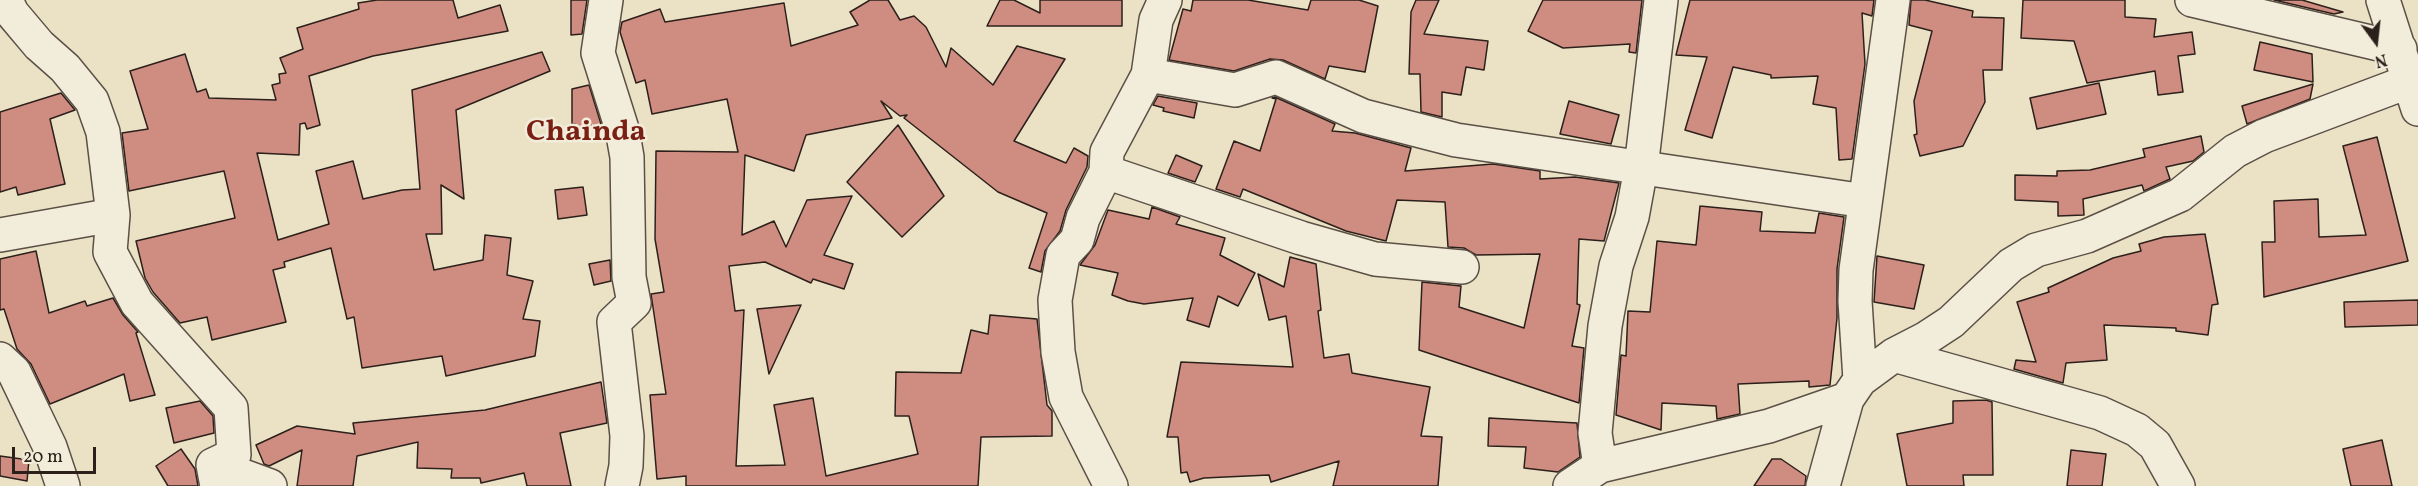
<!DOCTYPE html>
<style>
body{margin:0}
#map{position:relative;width:2418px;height:486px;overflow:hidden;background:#ebe2c6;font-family:Vollkorn,serif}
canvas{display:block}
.north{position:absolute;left:2346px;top:12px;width:60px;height:60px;-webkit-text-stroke:4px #f2ecda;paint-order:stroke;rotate:165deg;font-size:16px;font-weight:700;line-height:24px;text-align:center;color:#2c201b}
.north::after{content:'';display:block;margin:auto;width:21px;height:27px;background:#2c201b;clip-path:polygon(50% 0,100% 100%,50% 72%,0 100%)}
.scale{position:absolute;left:12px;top:447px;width:84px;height:27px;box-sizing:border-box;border:3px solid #2c201b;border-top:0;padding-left:8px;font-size:18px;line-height:21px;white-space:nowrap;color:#2c201b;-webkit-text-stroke:4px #f2ecda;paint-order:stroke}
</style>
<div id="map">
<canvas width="2418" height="486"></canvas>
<div class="north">N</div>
<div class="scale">20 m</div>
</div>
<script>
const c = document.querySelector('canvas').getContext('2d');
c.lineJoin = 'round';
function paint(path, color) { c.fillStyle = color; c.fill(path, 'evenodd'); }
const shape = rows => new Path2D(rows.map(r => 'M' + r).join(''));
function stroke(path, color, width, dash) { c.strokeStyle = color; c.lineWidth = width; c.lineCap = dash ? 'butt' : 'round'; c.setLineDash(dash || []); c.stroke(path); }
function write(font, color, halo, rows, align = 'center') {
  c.font = font + ' Vollkorn,serif'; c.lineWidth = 5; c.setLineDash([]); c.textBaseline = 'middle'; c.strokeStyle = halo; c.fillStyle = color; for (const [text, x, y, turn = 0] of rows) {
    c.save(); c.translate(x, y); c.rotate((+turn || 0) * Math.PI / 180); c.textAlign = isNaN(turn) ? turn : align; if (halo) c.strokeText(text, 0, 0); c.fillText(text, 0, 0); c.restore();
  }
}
const building = shape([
 [377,0,453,0,458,18,500,5,508,31,373,56,309,76,320,125,307,129,305,123,300,124,299,155,257,153,278,240,329,224,316,171,353,161,363,199,402,190,420,189,412,90,542,52,550,71,456,110,464,199,441,185,442,234,426,234,434,270,483,260,485,235,511,238,507,275,533,281,523,319,540,321,535,356,446,376,442,356,362,368,354,317,347,319,331,248,284,262,285,267,273,270,286,322,212,340,207,317,180,323,153,292,145,278,136,241,235,218,224,171,129,191,122,133,148,129,130,71,185,54,197,92,206,89,209,98,276,100,272,85,280,83,279,74,286,73,280,58,303,49,297,28,359,9,358,3,377,0],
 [571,0,587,0,582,34,571,35,571,0],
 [870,0,888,0,900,20,914,16,926,27,946,67,951,48,993,85,1017,46,1065,59,1014,141,1066,163,1074,148,1088,156,1087,167,1066,210,1060,231,1045,251,1041,272,1029,268,1047,213,998,192,904,118,907,115,900,116,881,101,892,118,806,135,794,171,745,155,742,235,774,221,786,247,807,200,852,196,824,255,853,264,844,289,813,279,811,283,765,262,729,266,735,311,744,310,736,466,785,465,774,405,813,398,826,476,918,454,909,416,895,416,896,372,961,373,971,330,988,334,990,315,1037,319,1047,405,1052,411,1052,436,981,437,978,486,686,486,686,476,657,479,650,395,666,394,651,294,664,292,655,239,656,151,738,152,727,99,652,114,645,80,636,83,620,32,622,22,660,9,665,22,784,3,791,46,858,25,850,12,870,0],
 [1000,0,1014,0,1040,13,1040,0,1122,0,1122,26,987,26,1000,0],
 [1193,0,1248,0,1308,10,1311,0,1359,0,1378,6,1365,72,1329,66,1325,79,1283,60,1270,59,1234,71,1169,60,1183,9,1191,11,1193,0],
 [1416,0,1439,0,1424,34,1488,41,1484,70,1466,67,1461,95,1442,92,1442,117,1421,112,1420,74,1409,74,1411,12,1416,0],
 [1543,0,1642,0,1636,53,1629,52,1630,44,1563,48,1528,31,1543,0],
 [1690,0,1874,0,1872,16,1862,13,1865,64,1852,159,1839,160,1836,108,1813,104,1818,76,1771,78,1771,75,1733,67,1712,138,1685,130,1707,57,1676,55,1690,0],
 [1911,0,1925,0,1973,11,1972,17,2004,18,2002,70,1983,70,1985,102,1963,146,1920,156,1914,135,1917,134,1914,101,1932,31,1909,25,1911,0],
 [2023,0,2125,0,2125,17,2156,19,2154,37,2192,32,2195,54,2178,56,2183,92,2158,95,2155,71,2087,83,2074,41,2021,38,2023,0],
 [2274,0,2302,0,2343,12,2334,14,2274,0],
 [2260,42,2312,54,2313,82,2254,70,2260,42],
 [2099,83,2106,114,2037,129,2030,98,2099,83],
 [2313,84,2310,99,2247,124,2242,106,2313,84],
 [589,85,601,124,576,129,575,124,572,124,572,89,589,85],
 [61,93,75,110,50,119,65,184,18,195,16,187,0,192,0,112,61,93],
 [1158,96,1197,103,1194,118,1163,111,1164,108,1153,105,1158,96],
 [1275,97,1335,124,1332,131,1355,133,1411,148,1405,171,1493,164,1540,171,1540,179,1575,177,1619,183,1604,241,1579,239,1577,304,1580,305,1572,346,1584,348,1579,403,1419,350,1422,282,1461,286,1459,307,1524,328,1540,254,1476,255,1464,248,1448,247,1445,202,1397,200,1386,241,1346,231,1243,189,1240,197,1216,189,1234,141,1260,151,1276,99,1272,98,1275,97],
 [1569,101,1619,115,1611,144,1560,134,1569,101],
 [898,125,944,196,902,237,847,182,898,125],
 [2201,136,2204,152,2193,161,2166,167,2170,179,2144,191,2142,185,2083,199,2084,215,2058,216,2058,202,2015,200,2015,175,2057,176,2057,171,2090,170,2145,157,2143,149,2201,136],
 [2377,137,2408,261,2264,297,2262,242,2275,242,2274,201,2318,199,2319,237,2366,235,2343,146,2377,137],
 [1176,155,1202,166,1195,182,1168,173,1176,155],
 [583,187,587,215,558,219,555,190,583,187],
 [1700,206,1762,212,1760,231,1815,233,1819,213,1844,217,1837,269,1837,318,1830,385,1809,387,1809,381,1738,384,1740,414,1717,419,1716,406,1662,403,1661,430,1616,415,1621,355,1626,356,1628,311,1650,312,1657,241,1696,245,1700,206],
 [1152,207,1180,217,1176,224,1225,238,1220,255,1255,273,1238,306,1218,296,1209,327,1187,320,1193,298,1144,304,1128,301,1112,295,1118,273,1080,265,1095,245,1108,210,1149,219,1152,207],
 [2205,234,2218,304,2212,305,2208,335,2176,331,2176,328,2104,325,2107,360,2066,363,2063,383,2014,369,2016,360,2036,362,2017,302,2049,292,2048,288,2113,258,2141,251,2139,244,2164,237,2205,234],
 [36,251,49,313,85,301,87,306,113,298,123,315,138,332,136,333,155,395,130,401,124,374,50,404,31,364,17,349,4,309,0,310,0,259,36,251],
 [1877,256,1924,265,1914,309,1874,302,1877,256],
 [1290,257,1316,264,1321,310,1318,311,1324,358,1349,354,1352,373,1430,387,1421,436,1442,437,1438,486,1333,486,1339,461,1271,482,1269,475,1204,478,1190,482,1187,472,1181,473,1178,437,1167,437,1181,362,1293,367,1286,316,1269,320,1258,274,1284,287,1290,257],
 [610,260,611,281,594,285,589,264,610,260],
 [2418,300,2418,325,2345,327,2344,302,2418,300],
 [801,305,769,374,757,309,801,305],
 [601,382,607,423,560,433,571,486,527,486,524,473,481,483,480,478,451,478,452,469,417,468,418,442,357,456,353,486,297,486,302,450,269,466,264,464,256,445,297,426,355,434,353,423,485,410,601,382],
 [1986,400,1992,402,1993,475,1963,475,1964,486,1907,486,1897,434,1953,423,1953,401,1986,400],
 [200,401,213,416,214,433,174,443,166,408,200,401],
 [1489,418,1577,423,1580,457,1558,472,1524,468,1526,447,1488,446,1489,418],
 [2382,440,2392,486,2351,486,2343,449,2382,440],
 [181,449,195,469,198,486,168,486,156,466,181,449],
 [2071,450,2106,454,2102,486,2067,486,2071,450],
 [0,456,29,460,27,481,0,476,0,456],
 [1772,459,1781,459,1806,476,1805,486,1754,486,1772,459]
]);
paint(building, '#cf8c80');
stroke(building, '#2c201b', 1.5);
const minor = shape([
 [6,0,12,13,39,45,65,68,92,101,103,132,113,215,110,252,137,303,231,408,234,455,213,465,217,486],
 [606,0,598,53,622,129,627,157,629,277,634,303,614,322,627,436,626,466,622,486],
 [2192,0,2400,49],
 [2383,0,2418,109],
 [1148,75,1235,90,1276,77,1363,116,1456,140,1865,201],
 [1106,172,1301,238,1375,259,1462,267],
 [0,235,113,215],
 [1894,355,2100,413,2137,430,2155,445,2178,486],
 [0,359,14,372,50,447,63,486],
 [1860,380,1855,301,1856,270,1893,0],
 [213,465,270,486],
 [1600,466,1595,433,1605,326,1616,266,1632,217,1641,168,1661,0],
 [1111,486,1066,397,1058,352,1055,300,1063,255,1077,240,1083,218,1106,172,1107,152,1148,75,1156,20,1165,0],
 [1570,486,1600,466,1769,426,1847,399],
 [1823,486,1847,399,1860,380,1894,355,1925,339,1951,322,2011,265,2036,250,2087,236,2180,195,2235,151,2264,136,2410,81]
]);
stroke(minor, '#5c5046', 36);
stroke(minor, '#f2ecda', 33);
write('bold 30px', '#7a1f14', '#f2ecda', [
 ["Chainda",586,134]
]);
</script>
